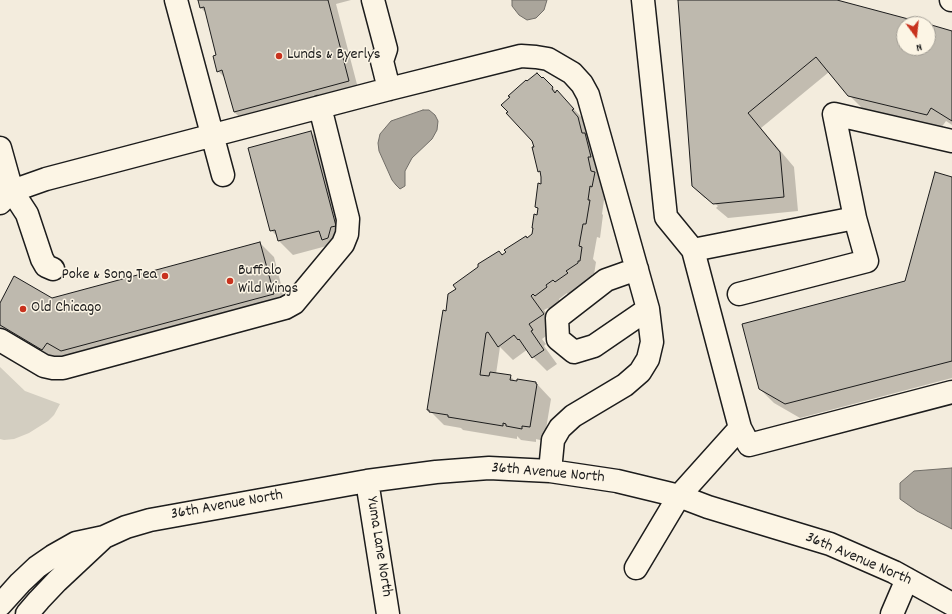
<!DOCTYPE html>
<style>
body{margin:0}
#map{position:relative;width:952px;height:614px;overflow:hidden;background:#f3ecdd;font-family:Dekko,sans-serif}
canvas{display:block}
.north{position:absolute;left:896px;top:16px;width:40px;height:40px;box-sizing:border-box;background:#fcf5e5;border:1px solid #a29e95;border-radius:50%;rotate:165deg;font-size:11px;font-weight:700;line-height:16px;text-align:center;color:#1c1c1c}
.north::after{content:'';display:block;margin:auto;width:14px;height:18px;background:#c8321e;clip-path:polygon(50% 0,100% 100%,50% 72%,0 100%)}
</style>
<div id="map">
<canvas width="952" height="614"></canvas>
<div class="north">N</div>
</div>
<script>
const c = document.querySelector('canvas').getContext('2d');
c.lineJoin = 'round';
function paint(path, color) { c.fillStyle = color; c.fill(path, 'evenodd'); }
const shape = rows => new Path2D(rows.map(r => 'M' + r).join(''));
function stroke(path, color, width, dash) { c.strokeStyle = color; c.lineWidth = width; c.lineCap = dash ? 'butt' : 'round'; c.setLineDash(dash || []); c.stroke(path); }
function write(font, color, halo, rows, align = 'center') {
  c.font = font + ' Dekko,sans-serif'; c.lineWidth = 3; c.setLineDash([]); c.textBaseline = 'middle'; c.strokeStyle = halo; c.fillStyle = color; for (const [text, x, y, turn = 0] of rows) {
    c.save(); c.translate(x, y); c.rotate((+turn || 0) * Math.PI / 180); c.textAlign = isNaN(turn) ? turn : align; if (halo) c.strokeText(text, 0, 0); c.fillText(text, 0, 0); c.restore();
  }
}
paint(shape([
 [0,367,25,391,60,404,54,415,48,421,29,433,14,439,4,440,0,439]
]), '#d3cec1');
const water = shape([
 [512,0,547,0,544,10,536,18,527,20,519,15,512,6,512,0],
 [423,110,429,110,435,115,438,121,437,130,432,139,412,158,405,171,405,186,400,189,396,185,392,180,379,151,378,143,380,134,391,121,423,110],
 [952,468,952,529,917,511,900,499,900,483,914,471,952,468]
]);
paint(water, '#aaa59b');
stroke(water, '#716e68', 1);
paint(shape([
 [199,0,351,0,336,4,359,92,245,122,234,112,226,79,218,71,218,56,206,13,201,8],
 [679,0,833,0,924,24,904,24,904,48,928,48,928,25,952,32,952,125,946,121,941,128,863,109,849,95,829,72,761,128,794,167,798,211,728,218,716,208,718,206,705,196,705,198,692,186],
 [543,78,571,106,587,123,606,200,604,200,602,214,603,215,600,238,597,237,593,259,596,262,594,275,592,274,592,277,580,285,581,288,569,296,567,293,559,299,560,302,549,309,548,308,544,310,557,328,542,339,546,344,544,346,557,364,547,371,533,357,528,349,513,360,500,347,496,374,510,376,516,382,536,383,551,399,544,441,536,439,536,442,521,440,517,436,517,439,463,430,461,428,444,425,428,409,446,312,457,289,499,252,503,255,533,235,539,210,536,207,541,185,542,174,539,171,535,147,542,80],
 [311,132,325,146,349,240,293,255,279,241,278,237,271,230],
 [952,178,952,378,800,418,774,403,760,389,906,282],
 [260,243,274,257,287,308,76,365,61,356,56,364,6,334,0,327,0,305,52,299]
]), '#0003');
const building = shape([
 [198,0,328,0,349,81,234,112,222,70,217,72,213,56,216,55,204,7,200,8,198,0],
 [678,0,837,0,927,24,904,24,904,48,928,48,928,24,952,31,952,121,931,108,927,115,848,96,816,57,748,113,780,152,784,197,713,204,692,186,678,0],
 [537,73,542,78,543,77,553,87,552,89,555,93,557,90,574,109,572,110,578,117,582,133,585,133,591,157,588,157,591,171,595,172,592,187,590,186,588,200,590,200,586,224,583,224,579,246,582,247,580,261,578,261,578,263,566,271,568,273,555,282,553,280,546,285,547,287,535,296,533,294,531,296,544,314,529,324,533,330,531,331,544,350,532,358,519,339,518,340,514,335,498,347,488,332,486,333,480,375,489,376,490,372,511,375,510,380,517,381,517,379,536,382,536,384,537,384,530,427,522,426,522,429,506,426,506,424,503,423,503,426,448,417,448,415,429,412,429,410,427,410,443,310,446,311,448,294,456,289,453,285,478,267,478,264,499,251,502,255,506,252,504,250,526,236,527,238,532,234,533,228,532,228,534,214,537,215,538,208,535,207,538,183,541,184,541,177,540,171,538,172,532,147,534,147,532,141,506,113,508,112,501,105,510,97,508,96,526,80,527,81,537,73],
 [311,131,336,226,331,227,328,238,322,240,319,231,278,241,275,230,270,231,248,148,311,131],
 [935,172,952,177,952,361,785,404,759,389,742,324,905,281,935,172],
 [260,242,274,294,61,351,47,343,42,350,0,325,0,303,14,276,52,298,260,242]
]);
paint(building, '#beb9ae');
stroke(building, '#1c1c1c', 1);
const minor = shape([
 [176,0,223,175],
 [373,0,386,49,382,61,389,89],
 [643,0,666,217,693,250,740,428,749,445,952,392],
 [951,0,952,0],
 [0,148,12,191,27,214,42,259,46,266,53,269],
 [0,203,12,191,46,179,389,89,521,56,536,57,548,59,572,73,582,84,588,95,648,309,652,342,648,359,640,372,625,385,573,416,560,428,553,440,550,471],
 [693,250,855,218],
 [637,269,606,280,557,318,558,339,574,352,594,346,648,309],
 [739,294,867,261,855,218,834,114,952,141],
 [0,340,44,366,53,368,63,368,285,308,294,303,343,244,347,234,348,219,320,107],
 [367,481,388,614],
 [636,568,679,496,740,428],
 [0,605,20,583,37,567,53,556,76,543,104,537,126,527,150,520,367,481,436,472,489,468,550,471,617,481,679,496,708,507,830,544,894,572,952,604],
 [27,614,39,600,57,581,104,537],
 [892,614,907,579]
]);
stroke(minor, '#1c1c1c', 25);
stroke(minor, '#fcf5e5', 22);
for (const [x, y, r, color] of [
 [279,56,4,"#c8321e"],
 [165,276,4,"#c8321e"],
 [230,281,4,"#c8321e"],
 [23,309,4,"#c8321e"]
]) { const dot = new Path2D(); dot.arc(x, y, r, 0, 2 * Math.PI); c.fillStyle = color; c.fill(dot); stroke(dot, '#fcf5e5', 1.5); }
write('16px', '#1c1c1c', '#fcf5e5', [
 ["Lunds & Byerlys",287,56],
 ["Buffalo",238,272],
 ["Wild Wings",238,290],
 ["Poke & Song Tea",157,276,"right"],
 ["Old Chicago",31,309]
], 'left');
write('16px', '#1c1c1c', '#fcf5e5', [
 ["36th Avenue North",548,474,5],
 ["36th Avenue North",227,506,-10],
 ["Yuma Lane North",378,547,81],
 ["36th Avenue North",858,560,23]
]);
</script>
